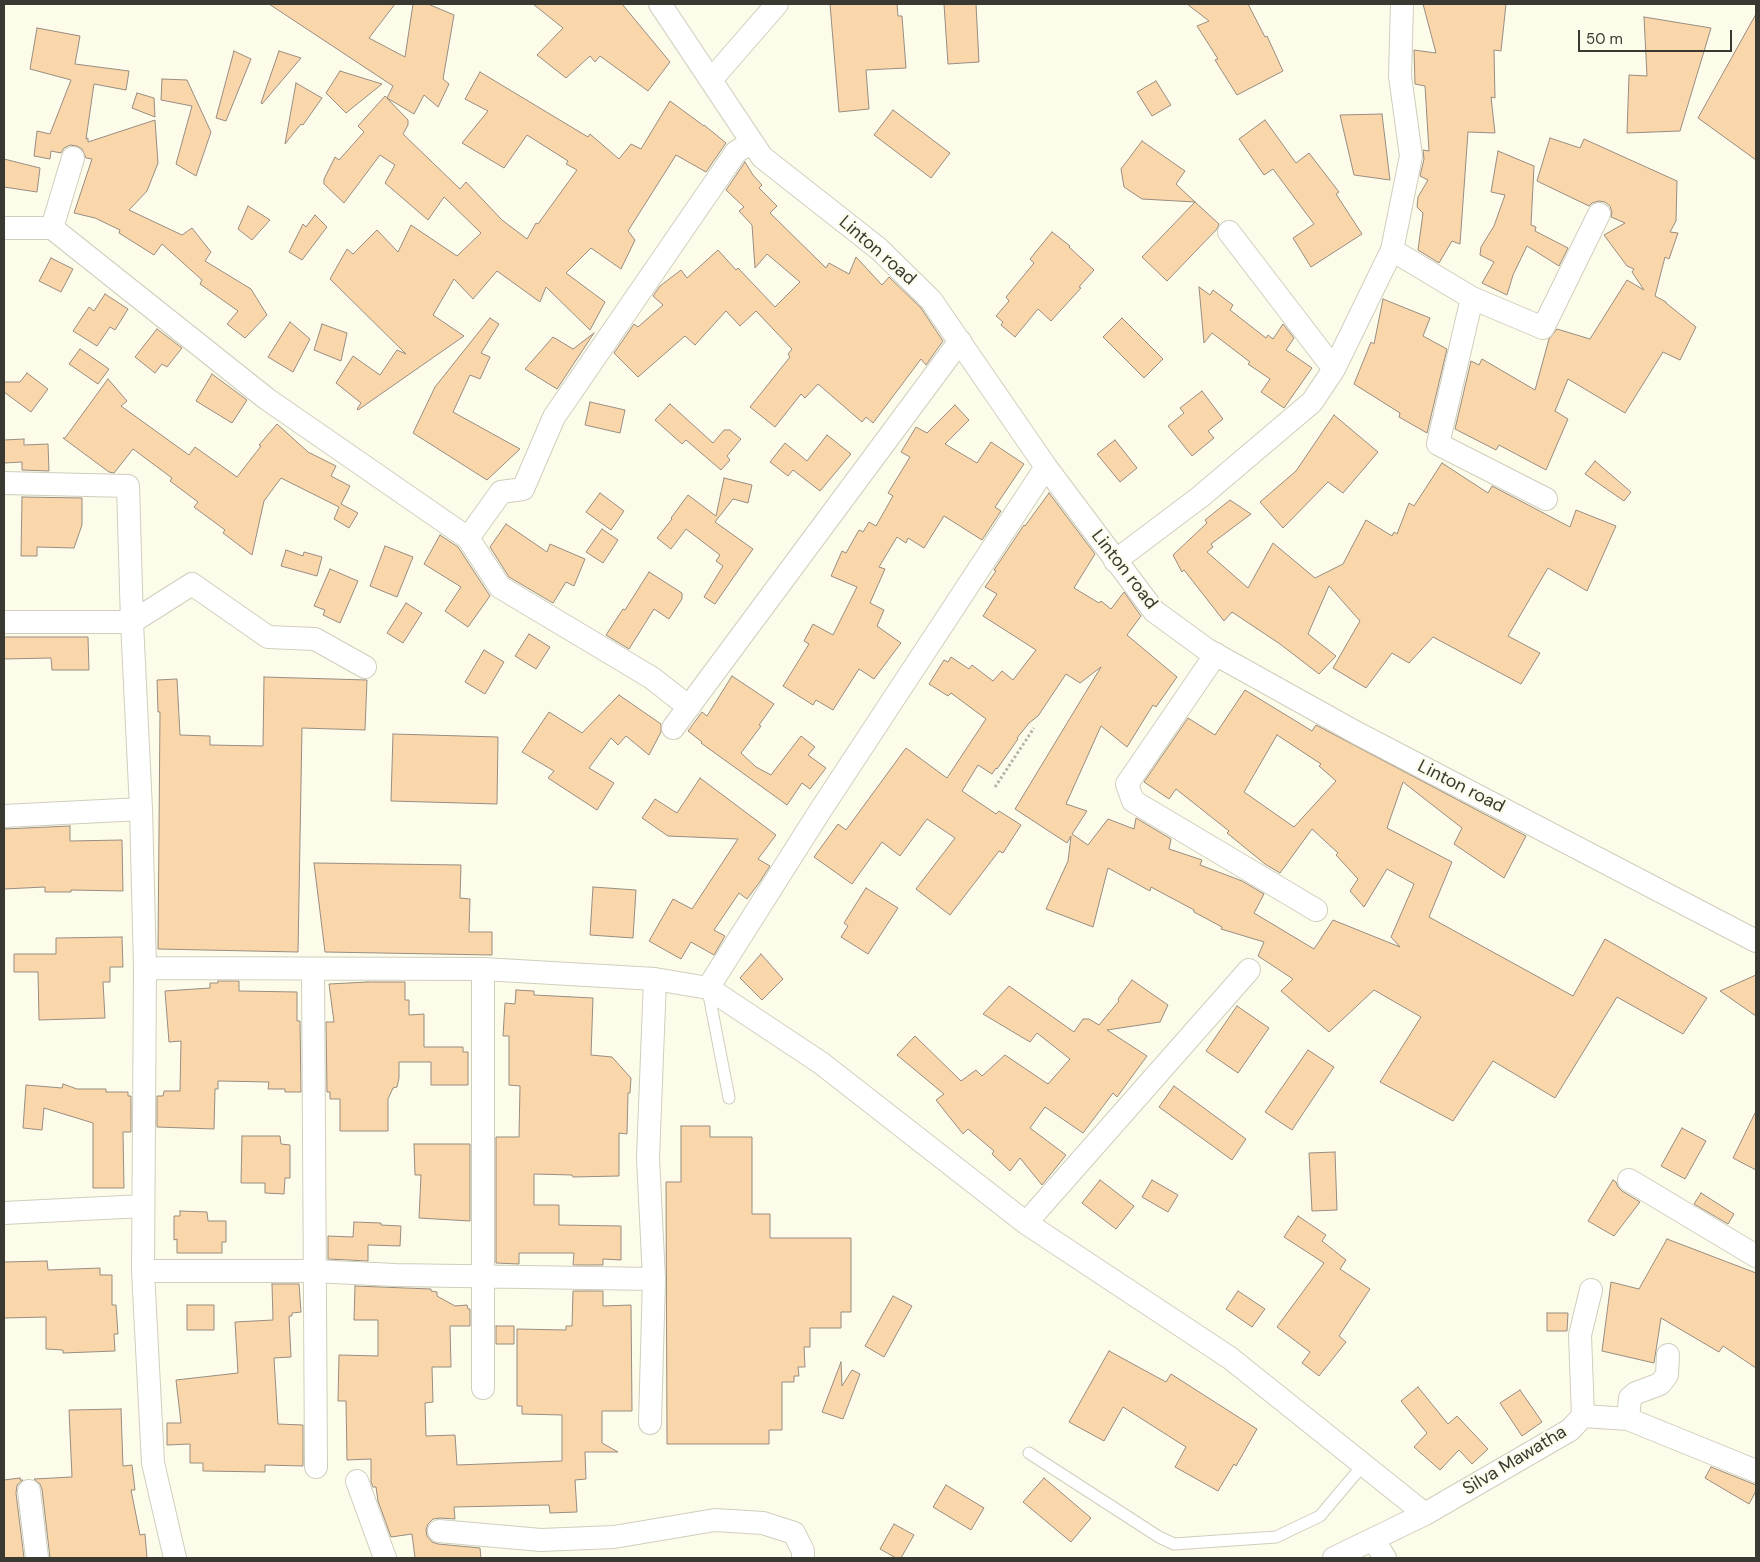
<!DOCTYPE html>
<style>
body{margin:0}
#map{position:relative;width:1760px;height:1562px;overflow:hidden;background:#fdfcea;font-family:"DM Sans",sans-serif}
canvas{display:block}
.frame{position:absolute;inset:0;border:5px solid #393831;pointer-events:none}
.scale{position:absolute;left:1578px;top:30px;width:154px;height:22px;box-sizing:border-box;border:2px solid #393831;border-top:0;padding-left:6px;font-size:15px;line-height:18px;white-space:nowrap;color:#393831;-webkit-text-stroke:4px #fdfcea;paint-order:stroke}
</style>
<div id="map">
<canvas width="1760" height="1562"></canvas>
<div class="frame"></div>
<div class="scale">50 m</div>
</div>
<script>
const c = document.querySelector('canvas').getContext('2d');
c.lineJoin = 'round';
function paint(path, color) { c.fillStyle = color; c.fill(path, 'evenodd'); }
const shape = rows => new Path2D(rows.map(r => 'M' + r).join(''));
function stroke(path, color, width, dash) { c.strokeStyle = color; c.lineWidth = width; c.lineCap = dash ? 'butt' : 'round'; c.setLineDash(dash || []); c.stroke(path); }
function write(font, color, halo, rows, align = 'center') {
  c.font = font + ' "DM Sans",sans-serif'; c.lineWidth = 4.5; c.setLineDash([]); c.textBaseline = 'middle'; c.strokeStyle = halo; c.fillStyle = color; for (const [text, x, y, turn = 0] of rows) {
    c.save(); c.translate(x, y); c.rotate((+turn || 0) * Math.PI / 180); c.textAlign = isNaN(turn) ? turn : align; if (halo) c.strokeText(text, 0, 0); c.fillText(text, 0, 0); c.restore();
  }
}
const building = shape([
 [269,4,395,4,369,38,405,57,413,4,428,4,454,15,443,79,449,84,438,107,424,95,414,114,387,98,393,86,269,4],
 [533,4,622,4,670,62,648,91,600,56,595,62,590,56,566,78,537,55,563,28,533,4],
 [830,4,897,4,898,16,902,16,906,68,866,70,869,109,839,112,830,4],
 [944,4,976,4,979,62,948,64,944,4],
 [1187,4,1248,4,1265,37,1267,36,1283,71,1237,95,1215,60,1218,59,1197,26,1209,21,1187,4],
 [1423,4,1506,4,1501,51,1494,50,1495,98,1491,97,1495,133,1468,132,1460,244,1452,241,1439,263,1418,250,1423,213,1417,207,1418,197,1428,180,1420,176,1424,159,1423,150,1429,151,1425,86,1415,84,1414,50,1436,53,1423,4],
 [1756,14,1756,160,1698,118,1756,14],
 [1644,17,1711,28,1680,131,1627,133,1629,75,1647,76,1644,17],
 [37,28,80,36,75,64,129,71,126,90,94,84,86,139,88,138,88,142,155,120,158,163,147,191,129,210,182,235,192,228,211,252,205,261,251,289,267,315,245,338,227,324,238,311,200,284,202,280,162,244,154,255,119,233,120,230,95,218,74,213,92,159,86,158,82,149,77,146,70,145,64,148,61,153,51,151,50,159,34,156,37,131,50,134,71,80,30,69,37,28],
 [234,51,251,59,226,121,216,118,234,51],
 [279,51,301,58,262,104,261,103,279,51],
 [340,71,382,84,346,113,326,93,340,71],
 [480,72,588,137,590,134,619,159,631,144,641,149,670,101,704,126,704,125,726,143,706,172,676,155,628,231,635,240,621,269,591,248,566,273,605,302,590,330,546,287,540,302,497,271,473,299,454,279,433,315,464,336,358,410,357,409,361,403,336,383,353,356,380,375,397,350,406,354,330,279,347,249,353,254,377,230,398,252,411,225,457,256,481,233,444,197,428,220,385,183,395,165,380,155,344,203,324,184,324,179,335,157,339,160,364,132,358,126,385,96,408,120,408,125,403,134,460,189,466,182,502,220,527,239,536,223,538,224,577,170,566,164,568,161,527,135,504,168,462,143,488,111,465,99,480,72],
 [162,79,187,80,211,132,196,176,176,164,192,106,161,100,162,79],
 [1156,81,1171,105,1152,116,1137,92,1156,81],
 [296,83,322,98,303,125,301,124,285,144,296,83],
 [137,93,154,98,155,117,132,108,137,93],
 [893,110,950,153,931,178,874,135,893,110],
 [1382,114,1390,180,1354,175,1340,115,1382,114],
 [1265,120,1296,163,1309,153,1339,192,1336,194,1362,234,1311,267,1293,238,1314,224,1273,169,1264,175,1239,139,1265,120],
 [1550,138,1580,148,1584,139,1677,181,1676,221,1670,232,1678,233,1669,259,1665,257,1655,296,1666,302,1666,303,1696,327,1680,360,1663,352,1625,413,1568,379,1555,411,1568,419,1546,470,1499,445,1496,450,1455,429,1471,361,1479,365,1482,359,1535,390,1549,339,1557,329,1590,339,1627,280,1644,290,1632,272,1634,269,1627,266,1604,235,1625,223,1611,217,1612,213,1610,206,1605,202,1599,201,1592,203,1589,206,1537,181,1550,138],
 [1142,141,1185,171,1176,184,1195,202,1142,199,1124,187,1121,169,1142,141],
 [1498,151,1534,166,1531,225,1536,227,1535,231,1568,248,1559,266,1527,246,1513,275,1507,295,1482,283,1494,262,1480,255,1481,247,1494,226,1505,195,1491,192,1498,151],
 [4,159,40,168,37,192,4,187,4,159],
 [745,162,753,175,762,185,759,188,777,206,770,213,826,268,829,263,849,274,856,257,882,285,889,277,921,308,943,341,926,365,921,359,873,423,866,417,862,422,818,384,805,398,801,394,775,427,750,407,790,357,788,354,792,349,756,311,740,326,726,311,695,345,685,336,638,377,614,353,634,324,638,327,663,305,653,296,660,286,681,270,687,278,718,250,736,270,738,268,775,307,800,282,767,254,755,268,752,225,739,211,744,207,726,190,745,162],
 [1195,202,1219,224,1217,229,1167,281,1142,257,1195,202],
 [248,206,270,220,252,240,238,229,248,206],
 [315,215,327,227,302,260,289,252,303,224,306,227,315,215],
 [1052,232,1070,246,1069,247,1094,270,1079,287,1081,288,1051,321,1038,309,1015,337,1001,325,1003,322,996,316,1009,301,1006,297,1034,263,1030,259,1052,232],
 [51,258,73,269,61,292,39,281,51,258],
 [1199,287,1210,295,1213,290,1233,305,1230,310,1266,338,1268,335,1273,339,1283,324,1294,338,1286,350,1312,368,1284,408,1261,392,1270,379,1248,364,1250,362,1212,333,1204,343,1199,287],
 [105,294,128,309,115,330,110,327,97,346,73,331,89,307,94,311,105,294],
 [1383,299,1430,318,1423,336,1447,349,1427,433,1399,417,1400,413,1354,384,1371,342,1374,344,1383,299],
 [490,318,499,324,481,353,490,357,480,379,470,375,453,412,520,449,487,480,413,433,435,387,490,318],
 [1122,318,1163,359,1144,378,1103,337,1122,318],
 [290,322,310,339,293,372,268,357,290,322],
 [322,324,347,333,341,361,314,350,322,324],
 [157,329,182,348,167,367,162,364,155,373,135,357,157,329],
 [594,333,557,389,525,369,553,337,573,349,594,333],
 [80,349,109,369,98,384,69,364,80,349],
 [27,373,48,389,31,412,4,392,4,382,20,382,27,373],
 [212,374,247,400,232,423,196,401,212,374],
 [108,379,127,401,121,406,189,455,195,447,237,477,261,446,259,445,277,424,308,452,336,466,331,476,350,486,341,504,358,513,349,528,334,519,339,507,281,478,264,501,252,555,223,533,225,530,194,507,198,502,170,481,172,478,133,449,114,473,109,472,63,438,65,438,108,379],
 [1202,391,1223,419,1208,431,1214,438,1192,456,1168,426,1184,413,1180,408,1202,391],
 [590,402,625,410,620,433,585,425,590,402],
 [670,404,713,443,724,430,730,430,741,439,727,456,730,460,721,470,686,440,682,444,655,420,670,404],
 [955,405,969,420,945,444,977,463,991,442,1024,464,995,507,1001,511,982,540,944,516,924,548,908,538,906,543,897,537,879,567,885,569,870,603,884,610,877,626,901,643,874,679,859,669,833,710,816,700,813,705,783,686,809,644,804,641,813,624,833,635,857,587,831,576,842,551,846,553,859,530,863,532,869,522,876,526,893,496,888,493,910,457,901,452,916,427,927,433,955,405],
 [1334,415,1378,452,1343,493,1328,482,1283,528,1260,502,1296,471,1334,415],
 [827,435,851,454,820,491,793,470,788,476,770,462,785,443,807,461,827,435],
 [24,439,24,445,48,444,49,471,22,470,22,462,4,463,4,440,24,439],
 [1115,440,1137,468,1120,482,1097,454,1115,440],
 [1595,461,1631,492,1624,501,1585,474,1595,461],
 [1442,463,1488,493,1492,486,1570,527,1576,510,1616,526,1587,591,1548,568,1508,636,1540,653,1521,684,1433,637,1409,663,1392,653,1366,688,1333,668,1360,621,1329,586,1308,634,1336,656,1319,674,1280,644,1232,612,1224,621,1184,570,1182,572,1173,555,1207,523,1205,520,1230,500,1251,514,1211,544,1213,547,1207,552,1248,588,1273,543,1315,578,1343,564,1366,520,1392,536,1394,532,1397,534,1409,503,1414,506,1442,463],
 [724,478,752,485,748,503,733,499,715,522,753,549,715,604,704,597,723,566,716,561,720,555,686,529,671,549,657,538,672,519,671,518,688,495,716,516,724,478],
 [600,493,624,511,611,530,586,512,600,493],
 [1049,493,1095,554,1074,588,1099,603,1101,601,1111,609,1124,592,1141,616,1127,635,1177,677,1156,707,1153,705,1127,747,1101,726,1066,804,1087,811,1072,834,1088,845,1108,819,1134,829,1136,818,1171,839,1169,849,1202,860,1200,865,1242,881,1264,894,1254,913,1314,949,1333,920,1400,947,1391,937,1414,884,1387,869,1364,907,1350,891,1358,879,1336,855,1338,853,1312,829,1280,873,1265,864,1227,833,1229,831,1176,789,1169,799,1144,782,1188,718,1215,735,1245,690,1312,731,1316,725,1526,836,1504,878,1454,844,1462,828,1403,782,1387,828,1452,862,1429,917,1573,996,1605,939,1707,998,1683,1034,1617,997,1555,1098,1493,1061,1453,1121,1380,1082,1421,1017,1374,990,1329,1032,1281,991,1293,979,1258,956,1264,942,1221,929,1222,927,1194,912,1194,910,1151,887,1150,891,1108,868,1093,927,1046,909,1068,861,1071,836,1067,843,1015,809,1101,667,1080,683,1066,674,1038,716,1029,723,1017,738,1018,739,997,769,996,768,992,774,978,765,962,791,996,814,999,811,1021,825,1003,853,999,851,950,915,916,889,955,838,927,819,900,856,882,842,852,884,814,857,838,824,846,830,906,748,947,778,986,719,951,693,948,696,929,684,944,660,948,662,951,657,969,669,972,665,993,681,1002,671,1013,680,1036,650,983,616,997,594,985,587,996,571,994,570,1024,525,1025,526,1049,493],
 [1277,735,1321,764,1319,766,1336,781,1294,827,1244,792,1277,735],
 [22,497,82,498,82,525,74,548,37,547,37,556,21,556,22,497],
 [506,524,547,552,550,544,585,559,574,586,566,582,553,603,509,577,490,547,506,524],
 [602,529,618,540,603,563,586,552,602,529],
 [440,535,458,547,490,596,468,627,445,611,461,587,424,564,440,535],
 [385,546,413,557,397,597,370,586,385,546],
 [286,550,303,556,304,552,322,557,317,576,281,566,286,550],
 [330,569,358,581,340,623,323,615,325,610,314,606,330,569],
 [649,572,682,593,682,599,669,619,654,609,629,649,606,635,623,609,625,610,649,572],
 [406,603,422,613,403,643,387,633,406,603],
 [529,634,550,647,536,669,515,656,529,634],
 [4,637,88,637,89,670,52,670,51,658,4,659,4,637],
 [484,650,504,662,485,694,465,682,484,650],
 [732,676,774,704,759,725,761,726,741,753,756,767,771,775,801,736,815,747,808,755,826,768,810,789,802,783,787,805,701,743,702,742,688,731,702,712,707,716,732,676],
 [264,677,367,680,365,730,302,728,298,952,158,949,160,712,158,712,157,680,177,679,180,735,210,736,210,745,263,746,264,677],
 [619,695,661,724,661,732,649,755,626,736,618,745,611,738,589,768,614,783,597,810,548,778,554,771,522,752,549,712,582,733,619,695],
 [393,734,498,737,497,804,391,801,393,734],
 [700,778,776,835,758,859,770,866,759,883,747,899,739,893,714,930,725,936,714,955,691,942,681,959,649,941,673,899,692,909,738,839,668,836,642,818,655,799,677,813,700,778],
 [70,826,70,841,122,840,123,891,71,890,71,892,45,892,45,887,4,889,4,829,70,826],
 [314,863,461,865,460,898,470,899,469,932,492,932,492,955,325,952,314,863],
 [593,887,636,890,633,938,590,935,593,887],
 [866,888,898,908,868,954,841,937,848,926,844,923,866,888],
 [122,937,123,967,110,967,110,982,103,982,105,1018,39,1020,38,972,14,972,14,954,56,954,56,938,122,937],
 [761,954,783,979,762,1000,740,978,761,954],
 [1756,975,1756,1016,1720,991,1756,975],
 [1132,980,1168,1005,1160,1022,1107,1030,1147,1056,1117,1097,1113,1093,1083,1133,1045,1107,1030,1128,1066,1155,1042,1185,1020,1158,1010,1171,992,1154,994,1151,968,1129,963,1134,936,1100,944,1094,897,1055,915,1036,961,1081,976,1070,982,1076,1005,1055,1048,1084,1070,1059,1037,1033,1030,1042,983,1014,1009,986,1074,1032,1083,1019,1089,1019,1099,1025,1119,1001,1118,999,1132,980],
 [218,981,239,981,239,991,297,992,297,1021,300,1021,301,1092,285,1092,285,1089,268,1089,269,1082,218,1081,218,1089,215,1089,214,1129,157,1127,157,1096,163,1096,164,1091,180,1091,181,1041,169,1042,165,991,210,988,210,983,218,983,218,981],
 [368,982,405,982,405,1000,409,1000,409,1015,424,1014,424,1047,463,1047,463,1052,468,1052,468,1085,431,1085,431,1062,399,1062,399,1078,397,1087,393,1088,388,1099,388,1131,340,1131,340,1099,330,1099,330,1092,327,1092,326,1022,334,1022,329,984,368,982],
 [516,990,534,991,534,995,593,998,591,1055,612,1057,631,1078,630,1093,628,1093,627,1134,619,1133,619,1176,573,1177,572,1175,534,1174,534,1205,559,1205,559,1225,621,1226,621,1260,603,1259,603,1265,573,1265,574,1253,519,1253,519,1264,496,1263,496,1137,519,1137,520,1086,509,1085,509,1036,503,1036,505,1003,515,1004,516,990],
 [1237,1006,1269,1028,1238,1073,1206,1051,1237,1006],
 [1308,1050,1334,1067,1292,1130,1265,1112,1308,1050],
 [63,1084,77,1089,106,1089,106,1092,128,1092,128,1096,131,1096,131,1132,123,1132,124,1188,93,1188,93,1123,44,1108,42,1130,23,1128,26,1085,62,1088,63,1084],
 [1174,1086,1246,1139,1232,1160,1159,1107,1174,1086],
 [1756,1111,1756,1170,1733,1158,1756,1111],
 [681,1126,710,1126,710,1137,752,1137,752,1214,770,1214,770,1238,851,1238,851,1312,841,1312,841,1328,810,1328,810,1347,804,1347,805,1367,798,1367,799,1376,794,1376,794,1382,782,1382,782,1430,769,1430,769,1444,667,1444,666,1182,681,1182,681,1126],
 [1682,1128,1706,1141,1685,1179,1661,1166,1682,1128],
 [242,1136,280,1136,281,1144,290,1145,290,1178,285,1178,284,1194,265,1193,265,1183,241,1183,242,1136],
 [414,1144,470,1144,470,1221,419,1218,421,1175,415,1175,414,1144],
 [1335,1152,1337,1210,1312,1211,1309,1153,1335,1152],
 [1100,1180,1134,1206,1116,1229,1082,1203,1100,1180],
 [1152,1180,1178,1195,1168,1212,1142,1197,1152,1180],
 [1613,1180,1616,1182,1618,1187,1622,1191,1640,1202,1614,1236,1588,1221,1613,1180],
 [1701,1193,1734,1214,1728,1224,1694,1204,1701,1193],
 [180,1211,207,1212,208,1221,226,1221,226,1242,222,1242,222,1253,177,1253,177,1239,174,1240,174,1216,180,1216,180,1211],
 [1298,1216,1326,1235,1322,1241,1346,1260,1340,1269,1370,1289,1339,1336,1346,1342,1319,1376,1302,1363,1310,1352,1277,1327,1324,1263,1284,1237,1298,1216],
 [354,1222,381,1223,381,1225,401,1226,400,1246,368,1245,368,1261,328,1259,328,1236,353,1237,354,1222],
 [1667,1239,1756,1273,1756,1368,1723,1346,1719,1352,1661,1318,1654,1363,1602,1351,1611,1282,1639,1289,1667,1239],
 [47,1261,48,1270,100,1268,100,1275,112,1275,112,1305,116,1305,118,1334,114,1334,115,1351,63,1353,63,1350,46,1349,46,1317,4,1318,4,1262,47,1261],
 [272,1284,299,1284,301,1312,292,1313,292,1316,289,1316,291,1357,274,1358,278,1424,303,1425,303,1466,265,1465,265,1472,203,1471,203,1463,190,1463,190,1444,167,1445,167,1423,181,1423,176,1380,238,1373,235,1322,273,1320,272,1284],
 [355,1286,431,1289,431,1291,437,1292,437,1296,455,1306,467,1305,468,1309,470,1309,470,1326,450,1326,451,1367,432,1367,433,1402,425,1403,426,1436,455,1435,457,1465,562,1461,562,1415,522,1414,522,1406,517,1406,517,1329,566,1330,566,1326,572,1326,573,1291,603,1291,603,1306,631,1305,632,1411,602,1411,602,1443,618,1452,585,1452,586,1479,575,1480,577,1512,550,1513,549,1505,454,1507,455,1519,440,1518,433,1519,428,1524,426,1530,427,1536,432,1542,438,1544,480,1548,481,1558,415,1558,412,1534,391,1537,378,1501,376,1487,373,1487,371,1482,371,1459,347,1460,346,1401,338,1401,339,1355,378,1356,378,1320,354,1320,355,1286],
 [1238,1291,1265,1309,1252,1327,1226,1309,1238,1291],
 [893,1296,912,1306,884,1357,865,1346,893,1296],
 [187,1305,214,1305,214,1330,187,1330,187,1305],
 [1547,1313,1568,1313,1567,1331,1547,1331,1547,1313],
 [496,1326,514,1326,514,1344,496,1344,496,1326],
 [1109,1351,1166,1382,1171,1374,1257,1429,1236,1466,1234,1464,1218,1491,1175,1467,1186,1447,1123,1407,1104,1441,1069,1422,1109,1351],
 [841,1362,842,1386,852,1370,860,1374,843,1419,822,1412,841,1362],
 [1418,1387,1448,1424,1457,1416,1488,1449,1472,1464,1459,1450,1440,1470,1414,1447,1427,1433,1401,1401,1418,1387],
 [1520,1390,1542,1422,1522,1436,1500,1403,1520,1390],
 [121,1409,123,1466,132,1465,135,1490,131,1490,140,1535,145,1534,147,1558,50,1558,42,1489,40,1484,34,1479,72,1477,69,1410,121,1409],
 [1711,1467,1756,1485,1756,1491,1749,1504,1705,1478,1711,1467],
 [20,1478,20,1480,23,1480,17,1485,16,1493,24,1558,4,1558,4,1480,20,1478],
 [1044,1478,1091,1518,1071,1542,1023,1502,1044,1478],
 [946,1485,984,1508,971,1530,933,1507,946,1485],
 [894,1524,914,1535,901,1558,896,1558,880,1549,894,1524]
]);
paint(building, '#fad6ab');
stroke(building, '#988d80', 1);
const lane = shape([
 [708,990,729,1098],
 [1029,1453,1159,1537,1174,1544,1276,1537,1320,1516,1363,1465]
]);
const street = shape([
 [660,4,762,157,879,249,931,300,1046,467,1154,611,1206,649,1357,733,1756,941],
 [711,80,777,4],
 [4,228,52,228,267,399,468,538,500,587,652,678,689,707],
 [52,228,73,158],
 [1229,232,1334,369],
 [1392,250,1472,298,1543,328,1599,214],
 [1472,298,1438,444,1546,499],
 [4,483,128,486,132,622,141,809,145,968,143,1271,153,1463,175,1558],
 [468,538,501,492,523,489,554,417,736,152,752,142],
 [1115,561,1200,497,1312,402,1334,369,1392,250,1411,156,1400,76,1402,4],
 [4,622,132,622,192,584,268,637,315,639,365,667],
 [1216,654,1127,784,1133,801,1316,910],
 [673,728,960,341],
 [4,816,141,809],
 [145,968,483,969,655,979,708,988,821,1063,1026,1223,1230,1358,1425,1514],
 [313,969,316,1467],
 [708,988,820,811,1046,467],
 [1629,1180,1756,1256],
 [4,1213,143,1206],
 [1026,1223,1249,970],
 [143,1271,313,1271,395,1275,654,1279],
 [483,1388,483,969],
 [1583,1416,1580,1335,1591,1290],
 [1628,1419,1630,1398,1636,1393,1660,1384,1667,1375,1668,1355],
 [650,1423,654,1279,648,1158,655,979],
 [357,1481,385,1558],
 [29,1491,37,1558],
 [439,1531,541,1540,614,1537,715,1520,763,1523,794,1533,803,1551,803,1558],
 [1373,1539,1385,1558],
 [1334,1558,1425,1514,1570,1430,1583,1416,1628,1419,1756,1471]
]);
stroke(lane, '#d0cebd', 13);
stroke(street, '#d0cebd', 24);
stroke(shape([
 [995,787,1034,728]
]), '#b4b3a5', 3, [2.5, 2.5]);
stroke(lane, '#fff', 11);
stroke(street, '#fff', 22);
write('18px', '#393831', '#fdfcea', [
 ["Linton road",877,251,41],
 ["Linton road",1124,570,52],
 ["Linton road",1461,787,27],
 ["Silva Mawatha",1515,1461,-31]
]);
</script>
